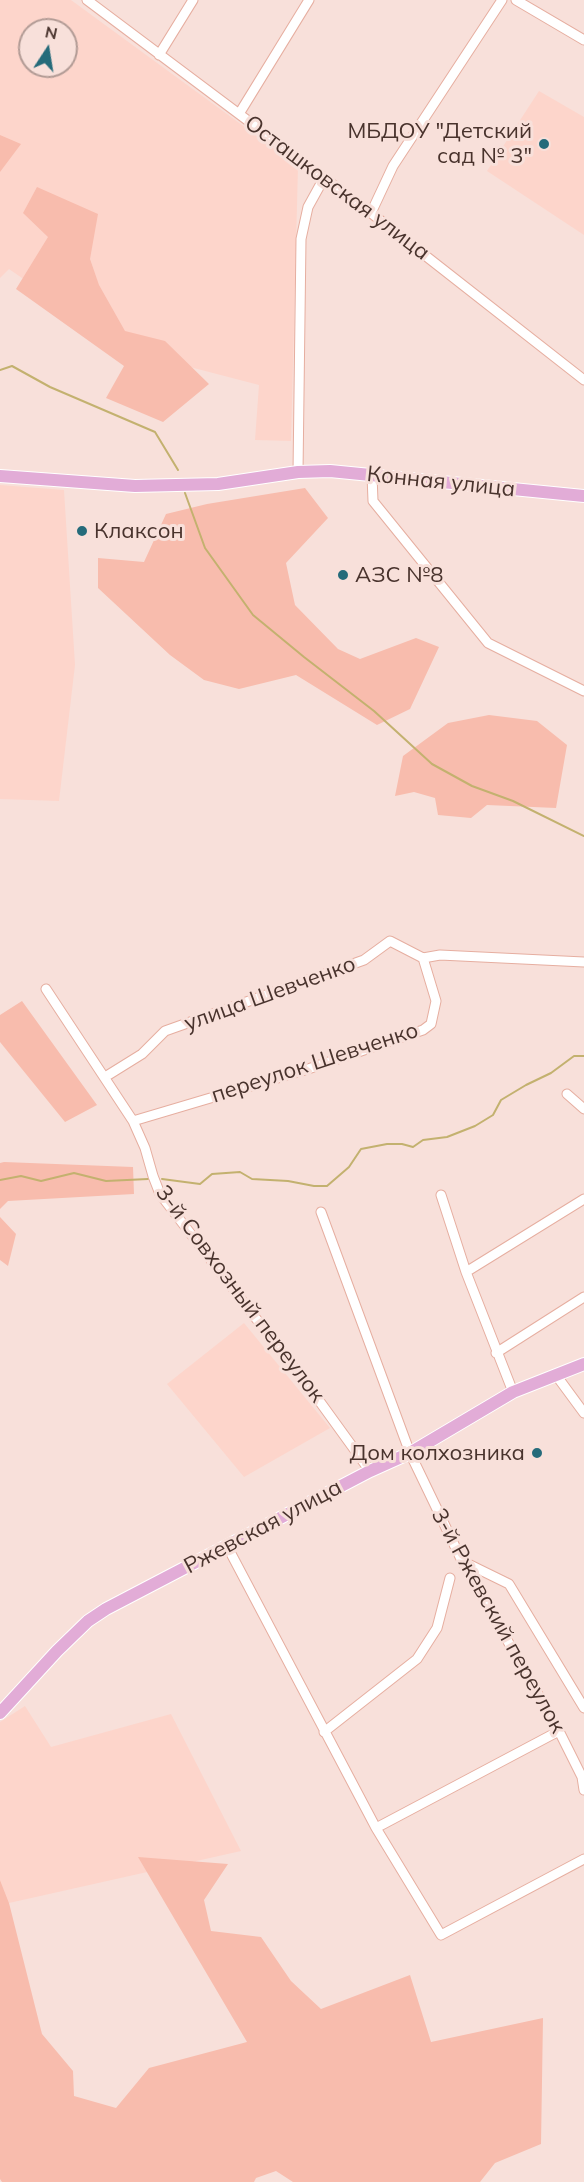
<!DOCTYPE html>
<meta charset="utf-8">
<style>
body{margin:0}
#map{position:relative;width:584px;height:2182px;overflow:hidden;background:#f8e0da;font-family:Mulish,sans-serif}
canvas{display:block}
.north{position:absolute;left:18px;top:18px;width:60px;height:60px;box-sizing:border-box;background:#f8e0da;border:2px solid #b29b95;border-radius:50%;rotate:12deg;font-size:16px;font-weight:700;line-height:24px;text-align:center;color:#49332d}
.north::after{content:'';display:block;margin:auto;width:21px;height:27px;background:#256b7a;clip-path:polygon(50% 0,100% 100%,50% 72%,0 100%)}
</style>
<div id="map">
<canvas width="584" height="2182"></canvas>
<div class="north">N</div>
</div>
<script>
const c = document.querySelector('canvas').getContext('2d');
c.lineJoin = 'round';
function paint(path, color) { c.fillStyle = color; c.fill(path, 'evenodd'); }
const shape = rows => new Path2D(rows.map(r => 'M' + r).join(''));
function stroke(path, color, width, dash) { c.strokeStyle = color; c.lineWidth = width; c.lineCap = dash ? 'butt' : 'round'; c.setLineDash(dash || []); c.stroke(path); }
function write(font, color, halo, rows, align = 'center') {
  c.font = font + ' Mulish,sans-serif'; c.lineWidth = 6; c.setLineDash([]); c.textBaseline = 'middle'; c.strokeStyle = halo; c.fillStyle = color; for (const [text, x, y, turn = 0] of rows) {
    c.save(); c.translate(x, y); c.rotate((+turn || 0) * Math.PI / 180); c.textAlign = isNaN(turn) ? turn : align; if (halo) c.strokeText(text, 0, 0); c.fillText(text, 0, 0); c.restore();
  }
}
paint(shape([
 [0,0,71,0,298,166,291,441,255,440,259,385,167,361,146,364,9,269,0,278],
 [30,30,66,30,66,66,30,66],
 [539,91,584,117,584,235,487,171],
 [0,485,64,490,75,665,59,801,0,799],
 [244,1323,330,1428,244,1477,167,1384],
 [25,1706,51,1747,171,1714,241,1851,9,1903,0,1880,0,1722]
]), '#fdd5cb');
paint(shape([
 [0,135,21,144,0,172],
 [37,187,98,214,90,259,99,285,125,331,165,341,209,384,163,422,106,398,124,366,16,289,48,237,23,213],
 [305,488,328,518,286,563,295,605,338,649,360,659,416,638,439,647,410,709,377,725,296,675,239,689,204,680,170,655,98,588,98,558,144,562,166,514,207,504],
 [489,715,537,721,567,745,556,808,487,805,471,818,438,815,435,798,414,792,395,796,403,756,448,723],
 [22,1001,97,1105,65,1122,0,1042,0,1015],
 [4,1162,133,1167,134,1194,8,1201,0,1209,0,1163],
 [0,1217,16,1234,8,1266,0,1260],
 [138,1857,228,1864,204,1900,211,1931,261,1937,291,1981,321,2009,410,1975,431,2042,543,2018,541,2144,495,2163,480,2182,293,2182,276,2171,256,2178,254,2182,2,2182,0,2179,0,1880,9,1903,42,2034,73,2071,74,2096,116,2108,149,2068,247,2042]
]), '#f8bcad');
stroke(shape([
 [0,370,12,366,50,387,155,432,178,470],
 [185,493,205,548,253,615,304,657,374,711,432,764,472,786,513,801,584,836],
 [162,1179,200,1184,212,1174,240,1172,252,1179,288,1181,314,1186,327,1186,349,1167,361,1149,387,1144,402,1144,413,1147,423,1140,447,1137,475,1126,493,1115,501,1100,526,1085,551,1073,574,1056,584,1056],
 [0,1180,21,1176,41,1181,74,1173,106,1181,148,1179]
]), '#c3b16f', 2);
const minor = shape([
 [87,0,371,213,584,380],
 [516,0,584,40],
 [159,55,193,0],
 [239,114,309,0],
 [371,213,393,166,502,0],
 [298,472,301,239,308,207,324,178],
 [372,475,373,501,488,643,584,691],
 [46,989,133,1121,145,1148,153,1176,160,1194,315,1395,370,1471],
 [105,1077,142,1054,165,1031,364,960,390,941,423,958,440,955,584,962],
 [567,1094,584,1109],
 [133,1121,308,1069,423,1030,431,1024,436,1001,423,958],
 [441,1195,466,1272,513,1392],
 [321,1212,410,1453,462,1561,559,1731,582,1777,584,1790],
 [466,1272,584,1199],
 [496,1353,584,1297],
 [556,1375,584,1413],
 [227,1546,376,1828,441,1935,584,1859],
 [462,1561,509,1584,584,1708],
 [324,1732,417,1659,437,1628,450,1578],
 [376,1828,559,1731]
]);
const major = shape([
 [0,476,135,486,218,484,298,472,330,471,584,496],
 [0,1713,57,1651,88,1621,106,1609,370,1471,410,1453,513,1392,584,1364]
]);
stroke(minor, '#e6aea0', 11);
stroke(major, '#fff', 14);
stroke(minor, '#fff', 9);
stroke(major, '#e2acd7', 12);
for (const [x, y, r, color] of [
 [544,144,6,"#256b7a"],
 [82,531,6,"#256b7a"],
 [343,575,6,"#256b7a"],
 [537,1453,6,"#256b7a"]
]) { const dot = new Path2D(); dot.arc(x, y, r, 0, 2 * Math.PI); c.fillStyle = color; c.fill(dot); stroke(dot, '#f8e0da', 2); }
write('22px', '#49332d', '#f8e0da', [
 ["МБДОУ \"Детский",532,131],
 ["сад № 3\"",532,156],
 ["Клаксон",94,531,"left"],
 ["АЗС №8",355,575,"left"],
 ["Дом колхозника",525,1453]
], 'right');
write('22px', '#49332d', '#f8e0da', [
 ["Осташковская улица",337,188,37],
 ["Конная улица",441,482,6],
 ["улица Шевченко",270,994,-20],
 ["переулок Шевченко",315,1063,-18],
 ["3-й Совхозный переулок",240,1294,53],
 ["Ржевская улица",263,1527,-28],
 ["3-й Ржевский переулок",498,1621,61]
]);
</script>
